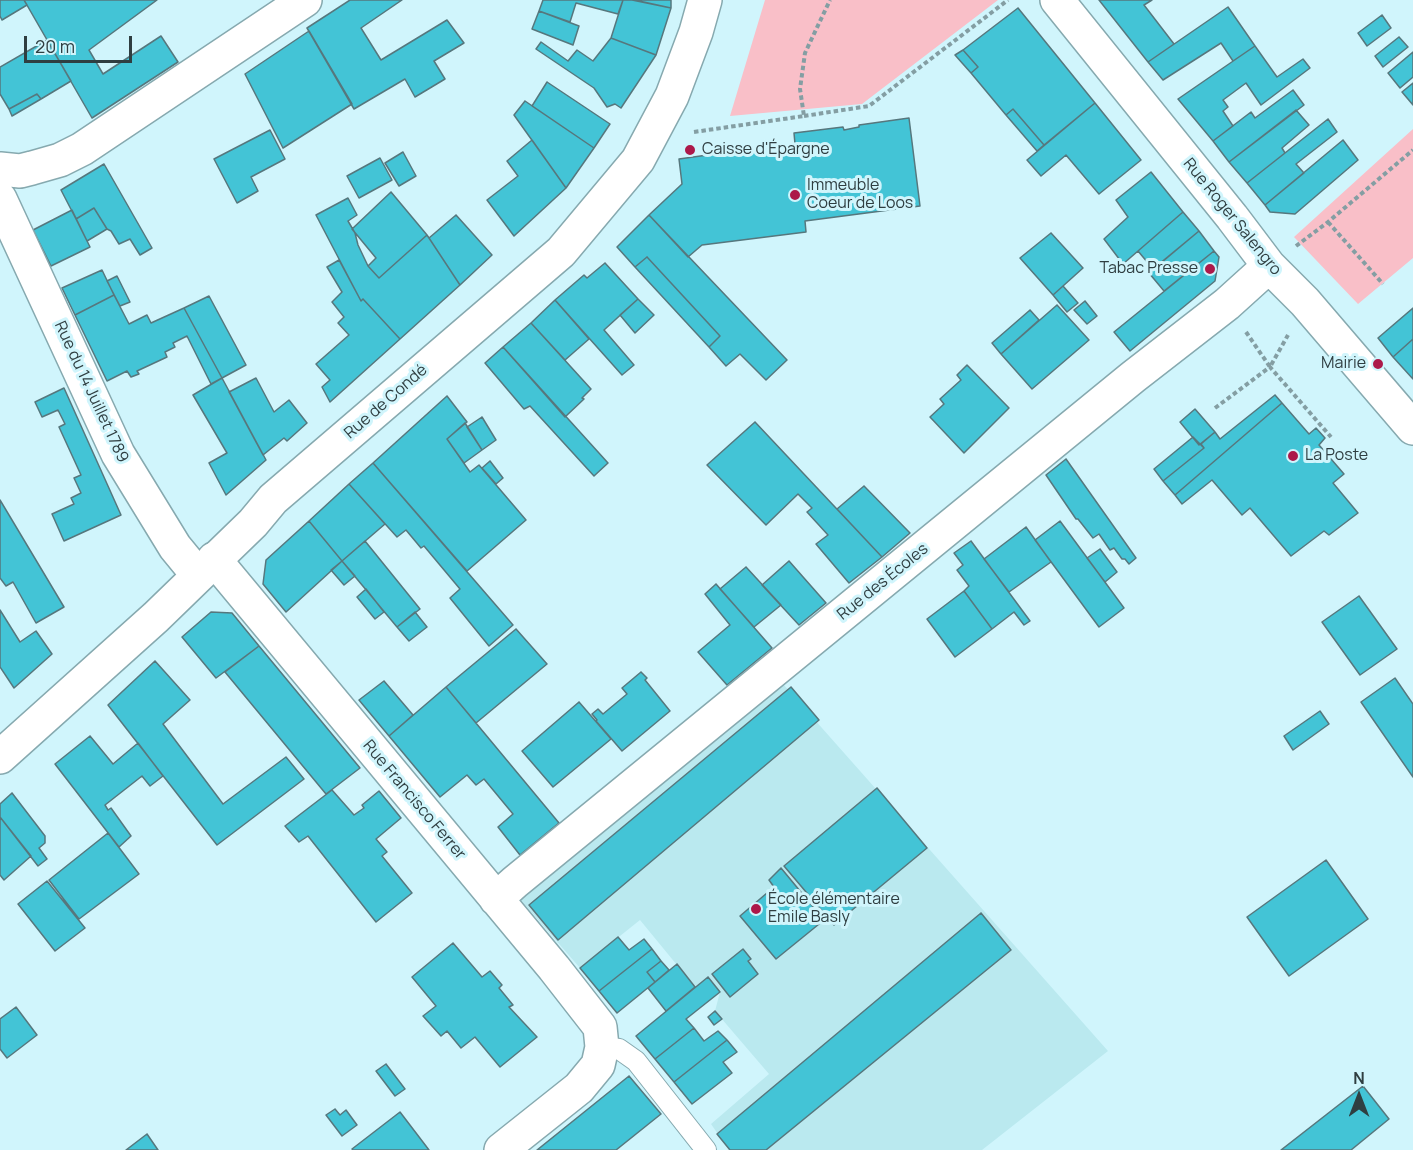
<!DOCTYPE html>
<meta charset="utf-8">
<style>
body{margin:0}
#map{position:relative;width:1413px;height:1150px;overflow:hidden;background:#d0f5fc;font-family:Manrope,sans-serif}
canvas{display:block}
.north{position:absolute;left:1329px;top:1066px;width:60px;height:60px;-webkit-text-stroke:4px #d0f5fc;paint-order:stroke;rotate:0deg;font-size:16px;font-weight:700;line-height:24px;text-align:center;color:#2f3e41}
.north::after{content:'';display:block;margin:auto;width:21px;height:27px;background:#2f3e41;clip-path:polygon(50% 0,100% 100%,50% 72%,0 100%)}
.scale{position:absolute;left:24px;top:36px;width:108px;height:27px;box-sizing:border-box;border:3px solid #2f3e41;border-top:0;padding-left:8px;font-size:18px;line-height:21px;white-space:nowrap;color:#2f3e41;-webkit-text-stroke:4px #d0f5fc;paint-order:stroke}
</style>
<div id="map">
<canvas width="1413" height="1150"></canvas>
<div class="north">N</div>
<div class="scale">20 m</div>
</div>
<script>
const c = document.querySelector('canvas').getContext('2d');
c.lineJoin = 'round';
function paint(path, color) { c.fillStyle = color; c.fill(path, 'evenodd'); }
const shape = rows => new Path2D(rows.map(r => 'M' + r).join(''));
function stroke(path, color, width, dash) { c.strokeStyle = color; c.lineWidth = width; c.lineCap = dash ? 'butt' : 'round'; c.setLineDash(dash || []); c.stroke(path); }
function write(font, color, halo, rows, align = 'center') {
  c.font = font + ' Manrope,sans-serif'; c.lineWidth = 6; c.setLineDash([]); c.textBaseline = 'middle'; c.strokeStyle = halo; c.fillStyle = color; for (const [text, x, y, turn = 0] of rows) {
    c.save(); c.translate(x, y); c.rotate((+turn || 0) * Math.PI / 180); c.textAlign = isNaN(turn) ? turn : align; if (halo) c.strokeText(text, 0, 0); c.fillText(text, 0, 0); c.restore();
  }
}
paint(shape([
 [783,684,1108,1051,982,1150,729,1150,711,1124,769,1074,715,1011,720,992,709,977,695,987,640,920,580,968,520,899]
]), '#bae9ef');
paint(shape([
 [765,0,998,0,862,104,730,116],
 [1413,129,1413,258,1358,304,1294,237]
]), '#f9bfc8');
const building = shape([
 [0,0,24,0,27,5,2,20,0,16,0,0],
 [24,0,157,0,89,50,103,74,161,36,178,62,92,118,24,0],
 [350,0,402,0,361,28,381,60,447,20,464,43,434,61,445,79,415,97,405,79,354,109,307,28,350,0],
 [543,0,623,0,618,14,576,3,570,22,539,11,543,0],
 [623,0,632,0,671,8,656,55,611,38,623,0],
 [632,0,671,0,671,8,639,1,632,0],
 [1099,0,1152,0,1144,5,1174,44,1148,62,1099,0],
 [1228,7,1255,46,1233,61,1221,43,1163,80,1148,62,1228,7],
 [1018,8,1095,103,1044,145,1013,109,1006,115,971,73,978,67,963,50,1018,8],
 [539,11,579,26,573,45,532,29,539,11],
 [1382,15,1391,28,1367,46,1358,33,1382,15],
 [309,31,352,104,283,148,245,74,309,31],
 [1399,37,1408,47,1383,67,1375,56,1399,37],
 [611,38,656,55,621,108,615,104,607,107,594,88,536,49,541,42,568,61,577,50,593,61,611,38],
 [47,40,71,81,41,99,37,94,9,109,0,94,0,67,47,40],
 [1255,46,1277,77,1303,59,1310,68,1261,105,1246,83,1223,100,1228,107,1223,111,1233,126,1213,141,1178,99,1255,46],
 [963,50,978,67,971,73,955,55,963,50],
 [1413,52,1413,77,1400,88,1388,73,1413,52],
 [547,82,610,124,594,148,532,106,547,82],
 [1413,83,1413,105,1402,92,1413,83],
 [1293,90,1304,105,1229,162,1213,141,1251,112,1255,118,1293,90],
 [37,94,41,99,12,116,9,109,37,94],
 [525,101,594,148,566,188,514,115,525,101],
 [1095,103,1141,160,1099,194,1066,155,1041,176,1027,160,1095,103],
 [1013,109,1044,145,1037,151,1006,115,1013,109],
 [1296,110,1309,125,1282,148,1285,153,1247,183,1229,162,1296,110],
 [909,118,920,206,805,221,806,232,702,245,688,257,649,215,682,184,679,159,729,152,730,155,746,153,745,151,795,144,794,133,843,127,844,130,859,127,859,125,909,118],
 [1328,119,1337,132,1296,164,1304,173,1265,205,1247,183,1328,119],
 [270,130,285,159,251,177,258,191,237,203,214,159,270,130],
 [532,140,566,188,514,236,487,200,518,176,507,161,532,140],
 [1343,140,1358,160,1295,214,1270,212,1265,205,1343,140],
 [403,152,416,176,399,186,385,163,403,152],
 [380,158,392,180,359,198,347,176,380,158],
 [104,164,152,248,140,255,130,239,119,244,111,231,107,229,94,208,76,219,61,190,104,164],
 [1151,172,1183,212,1123,264,1104,239,1128,217,1116,200,1151,172],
 [391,192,427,235,379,278,368,266,376,258,352,229,391,192],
 [348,198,357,215,348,221,355,233,358,245,368,266,379,278,427,235,460,285,400,339,363,299,361,301,316,215,348,198],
 [94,208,107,229,87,241,76,219,94,208],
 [72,210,90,247,51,266,33,230,72,210],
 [1183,212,1199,231,1153,269,1138,251,1183,212],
 [456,215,492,255,460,285,429,238,456,215],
 [649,215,787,360,766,380,740,354,726,366,709,347,720,336,709,324,647,257,635,267,617,247,649,215],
 [1199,231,1214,251,1164,291,1149,273,1199,231],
 [1051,233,1083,268,1053,295,1020,258,1051,233],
 [1214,251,1219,257,1215,281,1130,351,1114,332,1214,251],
 [647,257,720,336,709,347,635,267,647,257],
 [339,260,361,301,363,299,400,339,330,402,322,387,330,380,316,364,349,335,338,323,344,317,332,302,342,292,327,267,339,260],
 [605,263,638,299,604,330,634,365,622,375,555,300,584,275,587,278,605,263],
 [102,270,114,295,75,315,62,288,102,270],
 [117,276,130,302,120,306,107,281,117,276],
 [1063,286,1078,303,1067,312,1053,295,1063,286],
 [114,295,129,324,147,315,151,323,184,308,222,378,211,384,187,336,173,343,175,347,165,352,167,357,137,371,139,374,131,377,127,371,107,381,75,315,114,295],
 [209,296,246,365,222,378,184,308,209,296],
 [638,299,654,315,635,333,620,315,638,299],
 [555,300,589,339,565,360,531,323,555,300],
 [1085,301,1097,316,1087,324,1074,310,1085,301],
 [1057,305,1089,340,1032,389,1001,354,1057,305],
 [1413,308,1413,339,1393,357,1378,338,1413,308],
 [1030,310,1039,320,1001,354,992,343,1030,310],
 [531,323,591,389,582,398,584,399,565,417,503,347,531,323],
 [1413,339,1413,379,1393,357,1413,339],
 [503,347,608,463,594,476,530,406,524,409,485,363,503,347],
 [967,365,1009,408,964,453,930,417,944,404,940,399,961,380,957,375,967,365],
 [222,378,266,460,226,495,209,463,227,453,193,395,222,378],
 [256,378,274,412,289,400,307,423,287,441,284,438,263,455,229,392,256,378],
 [64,388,121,515,64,541,52,514,74,504,71,498,81,493,74,478,81,475,59,427,65,424,58,410,42,417,35,402,64,388],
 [1275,395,1282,403,1175,495,1163,481,1204,448,1201,444,1215,432,1220,439,1275,395],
 [447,396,467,422,447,439,470,472,479,465,526,520,467,571,373,463,447,396],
 [1282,403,1309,434,1316,428,1325,438,1319,445,1344,474,1333,483,1358,513,1329,535,1324,531,1291,556,1250,508,1242,515,1212,480,1182,504,1175,495,1282,403],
 [1195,409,1215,432,1199,445,1180,422,1195,409],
 [482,417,496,440,482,450,467,427,482,417],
 [755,422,882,557,849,583,816,544,828,535,807,512,812,508,798,494,766,525,707,465,755,422],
 [465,423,482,450,464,463,447,439,465,423],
 [1193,437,1204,448,1163,481,1154,469,1193,437],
 [1066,459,1136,558,1129,564,1125,559,1122,559,1114,548,1110,550,1099,534,1093,538,1078,519,1076,519,1046,475,1066,459],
 [490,461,503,478,496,484,482,468,490,461],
 [373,463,513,625,489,646,450,598,460,589,424,546,421,548,406,530,397,537,349,484,373,463],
 [349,484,385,524,342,561,309,521,349,484],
 [864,486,910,533,882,557,837,509,864,486],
 [0,500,64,607,36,623,13,582,6,586,0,578,0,500],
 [309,521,342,561,286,612,263,584,266,560,309,521],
 [1060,521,1124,608,1099,627,1035,540,1060,521],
 [1026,527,1051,562,1009,592,984,559,1026,527],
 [365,541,420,609,397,627,342,561,365,541],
 [971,541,1030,621,1024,625,1014,612,992,629,964,591,969,586,957,570,963,565,954,553,971,541],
 [1100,549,1117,572,1105,582,1087,558,1100,549],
 [342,561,355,576,344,585,331,570,342,561],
 [789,561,826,603,799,625,762,585,789,561],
 [746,567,781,605,754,627,720,589,746,567],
 [716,584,772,648,727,685,698,652,730,625,705,594,716,584],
 [366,589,384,612,375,619,357,597,366,589],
 [964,591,992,629,955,657,927,619,964,591],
 [1359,596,1397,649,1360,675,1322,622,1359,596],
 [0,610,20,642,36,631,52,654,14,688,0,667,0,610],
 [211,612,232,613,259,646,216,678,182,637,211,612],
 [415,612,427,627,409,641,397,627,415,612],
 [516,629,547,664,476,723,446,687,516,629],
 [259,646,360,768,326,794,225,672,259,646],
 [155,661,190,700,163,724,223,804,286,757,304,779,217,845,108,705,155,661],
 [641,672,647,678,645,680,670,711,622,751,596,721,597,720,592,714,598,709,603,714,627,694,622,688,641,672],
 [1395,678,1413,704,1413,777,1361,702,1395,678],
 [384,681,413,715,389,736,359,700,384,681],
 [446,687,559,823,520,855,498,827,513,814,484,779,476,785,467,775,440,797,389,736,446,687],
 [791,687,819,720,558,940,529,905,791,687],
 [579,702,611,739,553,787,522,751,579,702],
 [1320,711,1329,724,1293,750,1284,736,1320,711],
 [90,736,113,764,138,743,163,776,150,786,142,776,105,805,108,810,111,808,131,836,119,847,55,764,90,736],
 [877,788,927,848,834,925,784,866,877,788],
 [332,790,354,815,364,808,362,805,379,791,401,818,376,839,387,852,382,856,412,893,376,922,308,836,299,842,285,826,332,790],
 [12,793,45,836,45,843,39,848,47,859,38,866,0,817,0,804,12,793],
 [0,817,31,856,4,880,0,875,0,817],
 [108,833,139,874,79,919,49,880,108,833],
 [1326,860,1368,919,1289,976,1247,917,1326,860],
 [781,868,824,920,776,959,740,916,774,887,769,880,781,868],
 [47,881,85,928,55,951,18,904,47,881],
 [981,913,1011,950,766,1150,730,1150,717,1134,981,913],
 [618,937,629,950,644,939,652,949,599,991,580,968,618,937],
 [453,943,482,977,490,971,502,985,499,988,513,1005,509,1007,537,1037,500,1067,475,1037,461,1048,447,1031,441,1036,423,1016,436,1006,412,977,453,943],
 [652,949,661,961,647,972,655,982,617,1013,599,991,652,949],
 [743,949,751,959,748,961,758,974,730,997,712,974,743,949],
 [661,961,669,970,655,982,647,972,661,961],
 [677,964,695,987,666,1011,648,988,677,964],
 [708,977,720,992,686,1019,694,1028,655,1059,636,1036,708,977],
 [16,1007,37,1035,7,1058,0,1049,0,1019,16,1007],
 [715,1011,722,1019,714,1025,708,1017,715,1011],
 [694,1028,704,1041,718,1031,727,1040,674,1082,655,1059,694,1028],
 [727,1040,737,1052,723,1062,732,1073,692,1104,674,1082,727,1040],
 [386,1064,405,1089,395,1096,376,1071,386,1064],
 [629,1076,661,1114,616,1150,537,1150,629,1076],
 [1363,1086,1389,1119,1351,1150,1281,1150,1363,1086],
 [335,1109,340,1115,346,1110,357,1125,342,1136,326,1115,335,1109],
 [400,1112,429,1150,353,1150,352,1149,400,1112],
 [147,1134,158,1150,126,1150,147,1134]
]);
paint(building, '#43c4d6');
stroke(building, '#56777d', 1.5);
const lane = shape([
 [602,1047,619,1049,636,1061,706,1150]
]);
const street = shape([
 [1057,0,1232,217,1269,266,1305,302,1413,428],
 [0,169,20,171,32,168,60,160,82,149,305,0],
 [0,199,118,454,175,547,198,575],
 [214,559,554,968,600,1027,602,1047,598,1065,579,1088,501,1150],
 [496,899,515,882,1133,377,1227,304,1269,266]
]);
const secondary = shape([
 [0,757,156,617,253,523,273,499,561,252,638,160,672,96,696,32,705,0]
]);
stroke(lane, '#86a9af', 22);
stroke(street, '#86a9af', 36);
stroke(secondary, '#86a9af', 36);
stroke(shape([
 [804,116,869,106,1008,0],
 [694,132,804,116,800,89,805,53,830,0],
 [1328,222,1383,284],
 [1296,246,1328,222,1413,150],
 [1246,332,1270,367,1288,335],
 [1215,408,1270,367,1331,437]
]), '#849ea3', 4, [4.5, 3]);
stroke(lane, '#fff', 20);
stroke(street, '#fff', 33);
stroke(secondary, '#fff', 33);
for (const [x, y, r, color] of [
 [690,150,6,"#ac194a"],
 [795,195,6,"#ac194a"],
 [1210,269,6,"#ac194a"],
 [1378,364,6,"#ac194a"],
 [1293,456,6,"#ac194a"],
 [756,909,6,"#ac194a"]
]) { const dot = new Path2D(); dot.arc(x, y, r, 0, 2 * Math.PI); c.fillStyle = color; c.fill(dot); stroke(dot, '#d0f5fc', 2); }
write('16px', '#2f3e41', '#d0f5fc', [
 ["Caisse d'Épargne",702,150],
 ["Immeuble",807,186],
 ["Coeur de Loos",807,204],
 ["Tabac Presse",1198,269,"right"],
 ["Mairie",1366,364,"right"],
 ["La Poste",1305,456],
 ["École élémentaire",768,900],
 ["Emile Basly",768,918]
], 'left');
write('16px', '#2f3e41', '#d0f5fc', [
 ["Rue Roger Salengro",1232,217,51],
 ["Rue du 14 Juillet 1789",91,392,65],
 ["Rue de Condé",386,402,-41],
 ["Rue des Écoles",883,582,-39],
 ["Rue Francisco Ferrer",414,800,50]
]);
</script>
